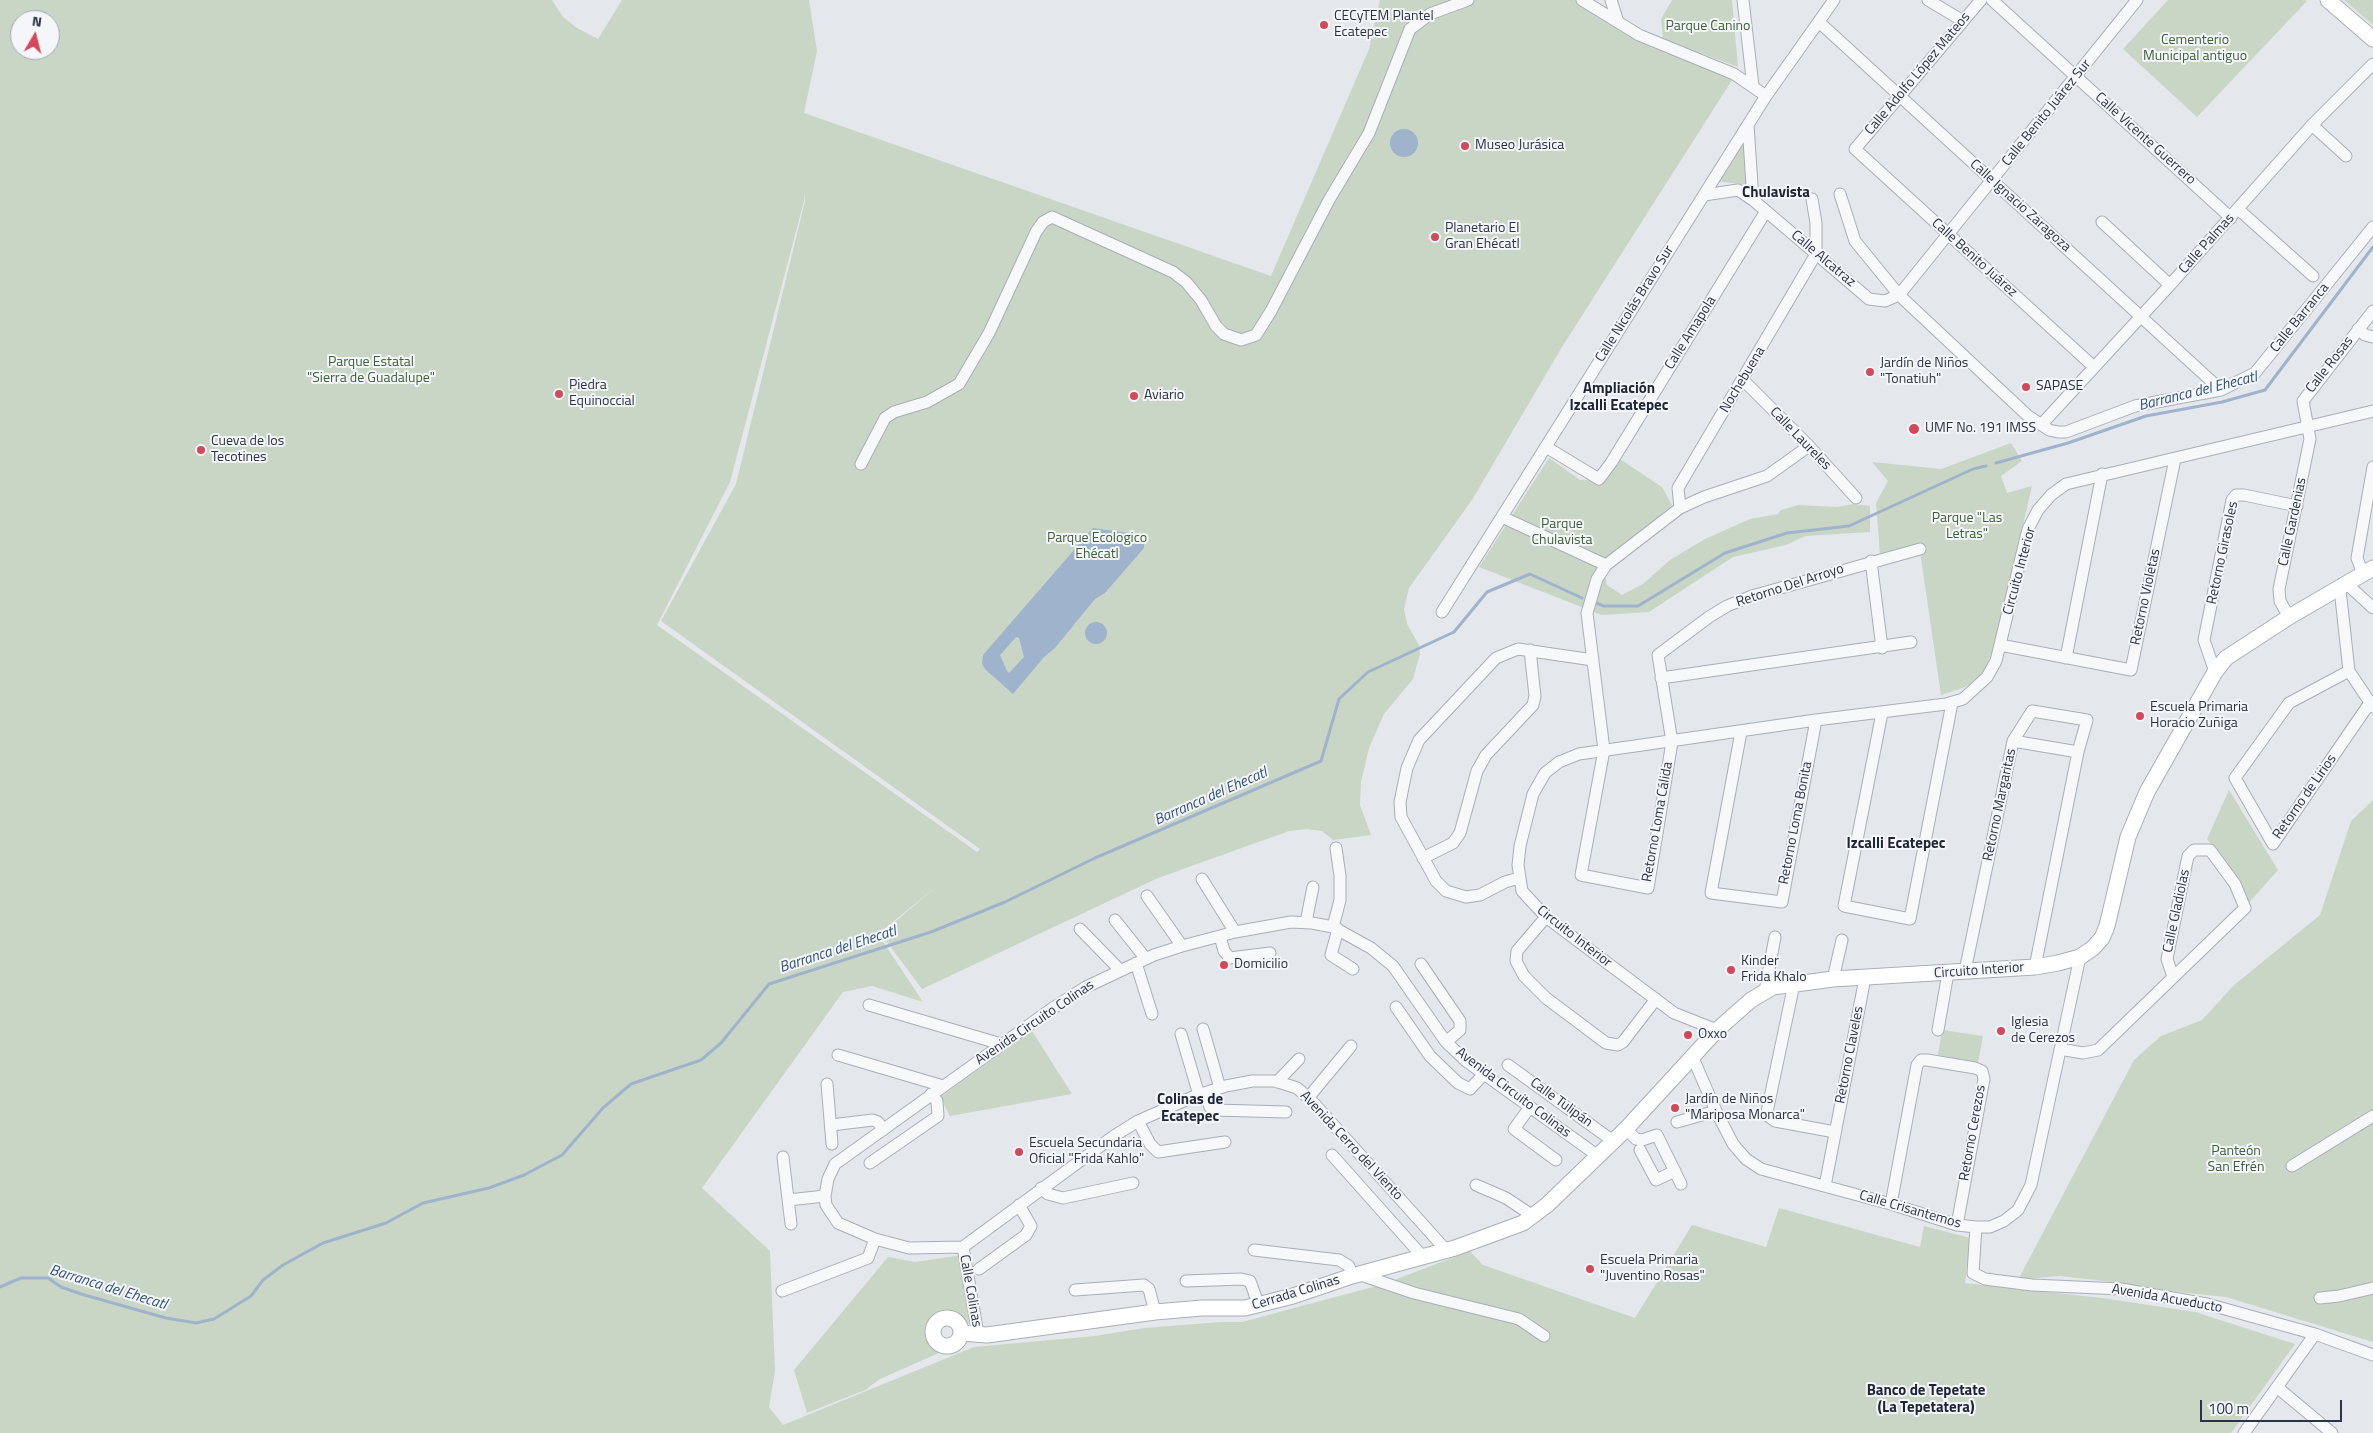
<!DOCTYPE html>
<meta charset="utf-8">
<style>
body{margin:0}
#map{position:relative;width:2373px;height:1433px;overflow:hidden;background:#e4e7ec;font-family:"Titillium Web",sans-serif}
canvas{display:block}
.north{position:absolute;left:10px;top:10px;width:50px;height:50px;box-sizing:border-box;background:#f4f6f9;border:1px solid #a4a8b1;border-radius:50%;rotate:8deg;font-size:14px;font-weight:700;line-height:20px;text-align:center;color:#2b3445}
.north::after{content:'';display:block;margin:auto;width:18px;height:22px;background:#d1495b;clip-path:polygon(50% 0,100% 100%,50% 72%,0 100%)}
.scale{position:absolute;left:2200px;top:1400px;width:142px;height:22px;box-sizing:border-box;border:2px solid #2b3445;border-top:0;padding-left:6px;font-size:15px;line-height:18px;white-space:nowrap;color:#2b3445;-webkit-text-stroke:4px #f4f6f9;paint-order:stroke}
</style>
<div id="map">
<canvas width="2373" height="1433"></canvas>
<div class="north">N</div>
<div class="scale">100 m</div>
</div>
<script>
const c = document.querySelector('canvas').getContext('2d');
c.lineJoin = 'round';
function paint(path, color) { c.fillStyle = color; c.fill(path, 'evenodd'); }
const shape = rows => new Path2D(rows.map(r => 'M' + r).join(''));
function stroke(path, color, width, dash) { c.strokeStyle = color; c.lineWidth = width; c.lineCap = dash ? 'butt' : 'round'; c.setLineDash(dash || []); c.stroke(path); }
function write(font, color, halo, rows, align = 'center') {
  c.font = font + ' "Titillium Web",sans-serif'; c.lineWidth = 4; c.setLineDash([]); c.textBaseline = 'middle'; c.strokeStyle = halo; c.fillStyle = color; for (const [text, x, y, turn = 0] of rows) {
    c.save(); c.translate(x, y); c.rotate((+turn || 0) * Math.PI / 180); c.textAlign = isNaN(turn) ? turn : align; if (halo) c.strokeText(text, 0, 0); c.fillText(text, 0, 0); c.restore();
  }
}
paint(shape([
 [0,0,552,0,563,17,577,28,598,39,622,0,809,0,817,51,804,113,1271,276,1369,49,1380,0,1577,0,1651,47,1734,77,1562,347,1472,500,1409,588,1404,609,1407,624,1419,645,1420,654,1413,679,1384,714,1369,748,1361,782,1360,805,1371,835,1333,840,1322,831,1307,829,1289,831,1158,878,922,989,881,934,938,885,878,934,923,1002,872,986,843,992,702,1188,770,1251,775,1371,769,1407,783,1425,974,1347,1095,1336,1144,1328,1221,1322,1242,1322,1384,1284,1470,1251,1483,1265,1635,1318,1692,1225,1766,1247,1779,1208,1920,1247,1924,1226,1970,1238,1965,1283,2102,1298,2195,1312,2295,1344,2231,1433,0,1433],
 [20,20,50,20,50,50,20,50],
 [805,191,805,201,736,484,661,621,980,849,977,852,657,625,730,482,804,201],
 [1672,0,1732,0,1738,67,1663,39,1661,19],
 [2168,0,2305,0,2307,1,2197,117,2123,49],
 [2344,0,2373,0,2373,25],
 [1743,139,1748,185,1716,181],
 [2011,443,2022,461,2001,476,2007,493,2032,486,1996,641,1983,675,1965,687,1941,695,1919,545,1880,554,1876,503,1888,481,1872,462,1941,469],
 [1549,458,1580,480,1605,479,1620,459,1662,487,1672,505,1603,565,1607,585,1622,595,1643,584,1670,560,1705,539,1750,519,1778,514,1781,510,1799,505,1837,507,1853,504,1870,506,1870,532,1805,536,1786,545,1733,557,1649,612,1602,615,1479,567],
 [2229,790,2278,870,2246,906,2220,855,2207,839],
 [2373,800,2373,1342,2226,1297,2168,1291,2105,1281,2059,1276,2018,1280,2134,1060,2161,1036,2202,1020,2233,986,2320,915,2351,821],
 [1942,1030,1983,1036,1978,1063,1938,1055],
 [1032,1031,1072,1094,950,1116,940,1097],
 [962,1255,975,1328,954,1313,938,1312,930,1317,927,1330,929,1339,941,1352,880,1379,865,1390,807,1413,794,1370,888,1257,915,1262]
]), '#c9d6c5');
paint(shape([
 '1390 143a14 14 0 1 1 28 0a14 14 0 1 1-28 0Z',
 [1093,528,1129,533,1144,544,1144,548,1105,593,1095,599,1055,648,1044,657,1013,694,986,670,982,664,983,655],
 [1016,637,1019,638,1024,657,1009,673,1007,671,1000,655],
 '1085 633a11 11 0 1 1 22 0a11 11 0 1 1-22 0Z'
]), '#9fb4cc');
stroke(shape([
 [1996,463,2068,443,2146,416,2222,402,2265,390,2373,247],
 [1596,603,1604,606,1638,606,1725,553,1787,533,1849,526,1973,469,1986,466],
 [0,1287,21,1278,48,1278,61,1287,81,1294,166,1318,196,1323,214,1319,251,1296,263,1280,283,1265,323,1243,386,1223,423,1203,489,1188,524,1175,562,1155,603,1108,631,1084,701,1060,721,1043,769,984,931,932,1005,902,1095,858,1321,761,1339,699,1368,672,1454,632,1487,592,1530,574,1582,598]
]), '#9fb4cc', 3);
const minor = shape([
 [1582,0,1639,35,1734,74,1766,96],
 [1611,0,1618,22],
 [1743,0,1753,86],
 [1928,0,1963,21],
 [1981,0,1855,149,2094,367],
 [1992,0,2231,218],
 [1819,22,2221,390],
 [1748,125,1753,200],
 [2312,125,2346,156],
 [1840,194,1855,241,1899,295,2027,415,2049,430,2058,432,2066,432,2135,406,2221,390,2255,373,2373,227],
 [1704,195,1738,190,1753,200,1869,299,1885,301,1899,295],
 [2238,209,2313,276],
 [2102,222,2170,285],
 [1899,295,2137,0],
 [2358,329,2365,335,2373,337],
 [1743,380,1809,446,1856,498],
 [2041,425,2170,285,2312,125,2373,64],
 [1809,446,1767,476,1704,497,1680,508,1606,565,1597,579,1587,613,1604,750,1581,875,1648,888,1672,742,1658,655,1709,617,1727,606,1752,596,1920,549],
 [1546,447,1599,479,1611,463,1766,211],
 [861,464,885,418,894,412,927,402,959,384,989,333,1036,232,1043,222,1052,217,1173,272,1186,282,1201,300,1216,326,1224,334,1241,340,1256,335,1271,311,1329,200,1369,133,1410,29,1430,14,1468,0],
 [1680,508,1678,488,1816,254,1816,223,1812,199],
 [1502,517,1606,565],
 [1871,561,1882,648],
 [2363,574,2357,558,2373,467],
 [2347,584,2373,608],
 [2340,589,2349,671,2373,707],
 [1442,612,1766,96,1834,0],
 [2289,617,2280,601,2279,589,2310,439,2303,401,2373,311],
 [2000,645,2131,670,2175,459],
 [2066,658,2102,474],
 [2349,671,2289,703,2235,778,2273,844,2369,704],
 [2215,672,2204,640,2232,500,2236,495,2244,495,2297,506],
 [1661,678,1911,642],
 [1882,713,1844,906,1910,919,1952,703],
 [1741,732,1711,893,1782,902,1816,720],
 [2013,741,2078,752],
 [1423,858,1453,843,1460,833,1477,771,1486,755,1533,705,1535,696,1530,650],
 [1519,878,1505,882,1480,895,1466,897,1446,891,1436,881,1401,817,1400,802,1407,768,1419,740,1496,658,1518,649,1593,660],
 [1202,879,1235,932],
 [1147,896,1182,946],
 [1546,917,1517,951,1516,961,1524,976,1546,998,1606,1043,1618,1045,1623,1042,1656,999],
 [1115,920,1146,959],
 [1306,922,1313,887],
 [1333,927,1340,900,1340,876,1336,848],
 [1080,929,1120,970],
 [1338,929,1331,955,1353,969],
 [1220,936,1224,951,1230,958,1270,953],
 [1136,963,1152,1014],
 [1421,964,1460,1021,1460,1030,1446,1042],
 [1965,971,2013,741,2032,711,2087,720,2078,752,2035,967],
 [1833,979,1842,940],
 [1794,984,1767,1112,1768,1116,1775,1121,1835,1132],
 [1765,991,1775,937],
 [869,1005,1001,1044],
 [1396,1007,1430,1056,1458,1083,1470,1089,1484,1074],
 [1203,1029,1220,1088],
 [1717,1030,1674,1013,1546,917,1522,891,1518,865,1520,846,1533,794,1545,773,1559,762,1579,754,1816,720,1946,704,1963,699,1987,677,1996,661,2028,529,2038,510,2051,495,2066,484,2373,411],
 [1938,1030,1948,973],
 [1181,1034,1199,1095],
 [2060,1049,2083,1053,2098,1050,2245,908,2235,884,2210,850,2194,850,2188,856,2167,959,2173,977],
 [838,1055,943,1086],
 [1693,1058,1716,1111,1733,1144,1746,1159,1761,1169,1891,1204,1957,1225,1976,1227,1990,1227,2004,1221,2018,1210,2031,1185,2080,957],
 [1508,1065,1613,1141],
 [1277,1082,1299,1059],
 [827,1084,832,1144],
 [1205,1093,1210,1107,1215,1110,1286,1112],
 [1308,1098,1351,1046],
 [1530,1107,1514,1129,1556,1160],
 [1138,1121,1150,1144,1158,1152,1225,1142],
 [1677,1122,1716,1111],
 [831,1125,873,1120,878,1122,883,1130],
 [1626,1129,1636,1139,1642,1140,1657,1135,1681,1184],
 [1640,1150,1656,1180,1675,1171],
 [1332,1155,1423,1257],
 [783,1157,791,1224],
 [870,1163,938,1116,937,1101,931,1094],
 [2292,1166,2373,1116],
 [1476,1185,1506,1198,1533,1216],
 [1825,1186,1865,978],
 [1041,1188,1048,1194,1063,1198,1133,1183],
 [788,1200,825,1196],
 [1891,1204,1917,1065,1921,1060,1927,1060,1975,1068,1982,1071,1984,1079,1957,1225],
 [1976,1227,1973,1273,1985,1279,2032,1285,2121,1289,2207,1304,2315,1334,2373,1355],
 [963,1247,978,1334],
 [1254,1250,1339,1260,1349,1266,1352,1276],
 [1446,1250,1311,1100,1297,1088,1275,1081,1252,1081,1226,1086,1195,1096,1138,1121,1114,1136,963,1247,909,1248,875,1239,838,1223,826,1205,825,1196,828,1179,835,1164,1050,1010,1086,987,1154,955,1182,946,1235,932,1291,922,1312,923,1333,927,1371,948,1393,966,1446,1042,1466,1061,1598,1156],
 [979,1269,1026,1235,1031,1226,1019,1205],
 [1358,1274,1414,1293,1519,1319,1544,1336],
 [1186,1281,1241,1279,1250,1281,1259,1306],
 [1075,1290,1144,1285,1149,1289,1155,1312],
 [782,1291,868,1258,875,1239],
 [2320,1298,2339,1296,2373,1288],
 [2278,1388,2332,1433],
 [2244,1433,2315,1334]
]);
const secondary = shape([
 [2328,0,2373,39],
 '933 1332a14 14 0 1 1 28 0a14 14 0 1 1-28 0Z',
 [961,1333,987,1335,1155,1312,1202,1308,1245,1308,1293,1296,1352,1276,1455,1248,1523,1223,1547,1205,1626,1129,1717,1030,1751,1000,1773,987,1833,979,2035,967,2058,963,2080,957,2093,948,2102,938,2107,926,2128,837,2147,792,2215,672,2226,658,2289,617,2373,568]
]);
stroke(minor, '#a9aeb7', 13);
stroke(secondary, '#a9aeb7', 17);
stroke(minor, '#f7f8fa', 11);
stroke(secondary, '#fff', 15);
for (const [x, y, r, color] of [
 [1324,25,5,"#d1495b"],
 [1465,146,5,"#d1495b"],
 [1435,237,5,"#d1495b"],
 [1870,372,5,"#d1495b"],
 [2026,387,5,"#d1495b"],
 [559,394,5,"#d1495b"],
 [1134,396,5,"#d1495b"],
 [1914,429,6,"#d1495b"],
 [201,450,5,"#d1495b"],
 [2140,716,5,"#d1495b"],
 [1224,965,5,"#d1495b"],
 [1731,970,5,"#d1495b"],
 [2001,1031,5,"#d1495b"],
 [1688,1035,5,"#d1495b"],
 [1675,1108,5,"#d1495b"],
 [1019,1152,5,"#d1495b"],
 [1590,1269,5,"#d1495b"]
]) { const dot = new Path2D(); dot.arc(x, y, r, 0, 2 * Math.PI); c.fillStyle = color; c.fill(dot); stroke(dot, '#f4f6f9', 2); }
write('14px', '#2b3445', '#f4f6f9', [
 ["CECyTEM Plantel",1334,17],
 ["Ecatepec",1334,33],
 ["Museo Jurásica",1475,146],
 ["Planetario El",1445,229],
 ["Gran Ehécatl",1445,245],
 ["Jardín de Niños",1880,364],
 ["\"Tonatiuh\"",1880,380],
 ["Piedra",569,386],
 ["Equinoccial",569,402],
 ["SAPASE",2036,387],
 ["Aviario",1144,396],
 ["UMF No. 191 IMSS",1925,429],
 ["Cueva de los",211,442],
 ["Tecotines",211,458],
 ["Escuela Primaria",2150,708],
 ["Horacio Zuñiga",2150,724],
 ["Kinder",1741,962],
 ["Frida Khalo",1741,978],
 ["Domicilio",1234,965],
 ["Iglesia",2011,1023],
 ["de Cerezos",2011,1039],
 ["Oxxo",1698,1035],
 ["Jardín de Niños",1685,1100],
 ["\"Mariposa Monarca\"",1685,1116],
 ["Escuela Secundaria",1029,1144],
 ["Oficial \"Frida Kahlo\"",1029,1160],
 ["Escuela Primaria",1600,1261],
 ["\"Juventino Rosas\"",1600,1277]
], 'left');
write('14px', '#3f6138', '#f4f6f9', [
 ["Parque Canino",1708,27],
 ["Cementerio",2195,41],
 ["Municipal antiguo",2195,57],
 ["Parque Estatal",371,363],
 ["\"Sierra de Guadalupe\"",371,379],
 ["Parque \"Las",1967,519],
 ["Letras\"",1967,535],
 ["Parque",1562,525],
 ["Chulavista",1562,541],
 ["Parque Ecologico",1097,539],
 ["Ehécatl",1097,555],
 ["Panteón",2236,1152],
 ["San Efrén",2236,1168]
]);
write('14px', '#2b3445', '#f4f6f9', [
 ["Calle Adolfo López Mateos",1918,74,-50],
 ["Calle Benito Juárez Sur",2047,113,-51],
 ["Calle Vicente Guerrero",2145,139,42],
 ["Calle Ignacio Zaragoza",2020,206,42],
 ["Calle Palmas",2207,244,-48],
 ["Calle Benito Juárez",1974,258,42],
 ["Calle Alcatraz",1823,259,40],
 ["Calle Nicolás Bravo Sur",1635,304,-58],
 ["Calle Barranca",2300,318,-51],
 ["Calle Amapola",1691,333,-58],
 ["Calle Rosas",2330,365,-52],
 ["Nochebuena",1743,380,-59],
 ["Calle Laureles",1800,439,46],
 ["Calle Gardenias",2293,522,-78],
 ["Retorno Girasoles",2223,553,-78],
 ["Circuito Interior",2020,571,-75],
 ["Retorno Del Arroyo",1790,586,-18],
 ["Retorno Violetas",2146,597,-78],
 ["Retorno de Lirios",2305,797,-55],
 ["Retorno Margaritas",2000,805,-78],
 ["Retorno Loma Cálida",1658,822,-80],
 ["Retorno Loma Bonita",1796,823,-79],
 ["Calle Gladiolas",2177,911,-78],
 ["Circuito Interior",1574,937,38],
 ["Circuito Interior",1979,971,-4],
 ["Avenida Circuito Colinas",1035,1023,-34],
 ["Retorno Claveles",1850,1055,-79],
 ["Avenida Circuito Colinas",1513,1093,37],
 ["Calle Tulipán",1561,1103,36],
 ["Retorno Cerezos",1973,1133,-80],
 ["Avenida Cerro del Viento",1351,1146,47],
 ["Calle Crisantemos",1910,1210,16],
 ["Calle Colinas",970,1291,80],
 ["Cerrada Colinas",1296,1293,-17],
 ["Avenida Acueducto",2167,1299,10]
]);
write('bold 15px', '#1d2536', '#f4f6f9', [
 ["Chulavista",1776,193],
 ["Ampliación",1619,389],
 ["Izcalli Ecatepec",1619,406],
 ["Izcalli Ecatepec",1896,844],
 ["Colinas de",1190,1100],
 ["Ecatepec",1190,1117],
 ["Banco de Tepetate",1926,1391],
 ["(La Tepetatera)",1926,1408]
]);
write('italic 15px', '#34527a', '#f4f6f9', [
 ["Barranca del Ehecatl",2198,392,-14],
 ["Barranca del Ehecatl",1211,797,-24],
 ["Barranca del Ehecatl",838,950,-18],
 ["Barranca del Ehecatl",108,1288,17]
]);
</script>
